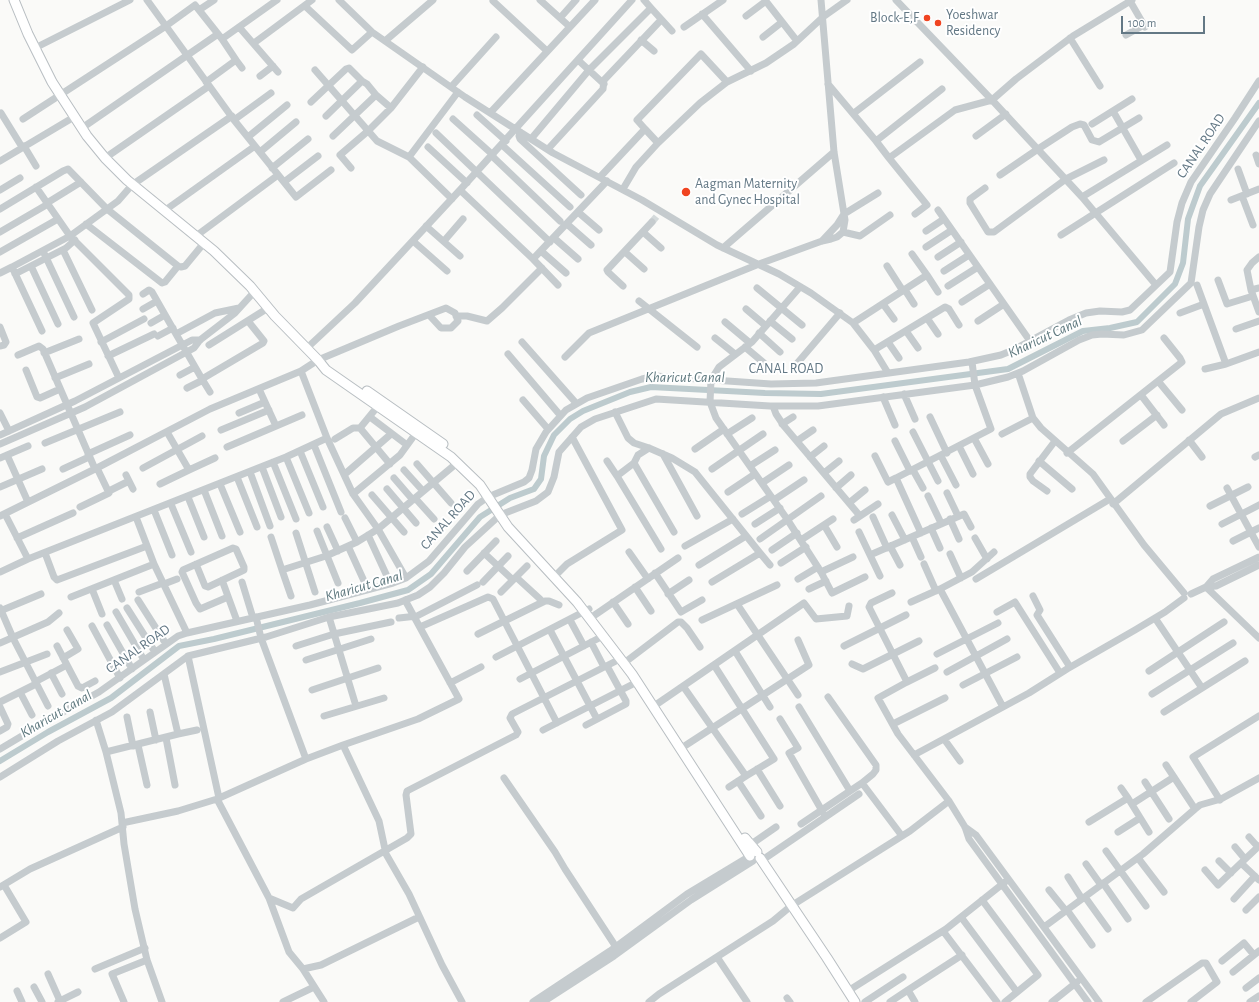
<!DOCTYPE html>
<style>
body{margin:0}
#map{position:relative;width:1259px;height:1002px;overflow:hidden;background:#fafaf8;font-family:"Alegreya Sans",sans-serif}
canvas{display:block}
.scale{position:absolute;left:1121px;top:16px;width:84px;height:18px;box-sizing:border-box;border:2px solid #637885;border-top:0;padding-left:5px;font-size:12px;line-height:14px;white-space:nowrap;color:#637885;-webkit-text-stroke:3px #fff;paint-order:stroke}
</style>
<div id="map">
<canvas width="1259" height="1002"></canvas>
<div class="scale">100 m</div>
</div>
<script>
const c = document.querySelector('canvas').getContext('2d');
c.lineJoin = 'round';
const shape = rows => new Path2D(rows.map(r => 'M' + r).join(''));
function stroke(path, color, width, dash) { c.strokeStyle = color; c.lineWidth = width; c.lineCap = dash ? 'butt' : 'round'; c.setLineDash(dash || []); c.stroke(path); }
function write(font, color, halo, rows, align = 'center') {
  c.font = font + ' "Alegreya Sans",sans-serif'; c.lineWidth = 4; c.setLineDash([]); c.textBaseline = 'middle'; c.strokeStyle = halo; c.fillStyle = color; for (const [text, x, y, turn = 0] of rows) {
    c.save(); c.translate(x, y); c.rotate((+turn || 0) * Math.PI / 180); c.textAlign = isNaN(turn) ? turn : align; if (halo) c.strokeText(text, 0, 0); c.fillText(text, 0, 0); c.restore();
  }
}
stroke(shape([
 [0,761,48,732,111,698,179,646,214,639,360,603,408,590,431,574,480,517,510,498,534,489,541,479,544,456,554,435,570,419,583,411,630,392,651,387,765,393,821,394,1008,369,1083,331,1110,328,1137,322,1175,284,1183,263,1188,219,1200,186,1259,103]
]), '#bdcbce', 6);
stroke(shape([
 [652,222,657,216]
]), '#d4dadb', 7, [7, 3.5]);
const major = shape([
 [14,0,28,34,52,82,87,136,105,158,127,180,214,251,250,286,275,316,318,360,326,370,451,457,480,485,508,527,577,602,632,674,750,856],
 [367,391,443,444],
 [745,838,757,852],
 [760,858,827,958,855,1002]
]);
stroke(major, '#b8bec2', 11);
stroke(shape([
 [147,0,234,120,296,197,331,170],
 [339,0,372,32,465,97,553,153,642,200,717,245,779,274,811,293,853,323,874,350,888,373],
 [540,0,570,27],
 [765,0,797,41],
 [1132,0,1073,36,1016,79,992,100,1082,197,1156,285],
 [493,1,547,51],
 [1130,1,1145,27],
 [305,6,352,50,372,32],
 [651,8,672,31],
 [199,10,214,0],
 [702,14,751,71],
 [746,16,766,1],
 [560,18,576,0],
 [239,27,278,72],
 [684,27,723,0],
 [1126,35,1144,25],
 [763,37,782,22],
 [1070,38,1100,86],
 [641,40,654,51],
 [385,41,433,0],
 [254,43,312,0],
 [35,48,130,0],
 [236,60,242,68],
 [578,60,604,84],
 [315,70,377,141,409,157,452,199],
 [260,76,273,66],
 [206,82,236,60,222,39],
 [828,84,876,141,889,158,955,110,992,100,896,0],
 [451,87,496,37],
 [376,95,391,108],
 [311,102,346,69,349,68,362,81,367,84,376,95,333,136],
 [1113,111,1141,160],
 [1,113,22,147],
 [490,113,595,0],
 [854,113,920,62],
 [477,115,506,141],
 [326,116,362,81],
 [23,119,166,26,195,5,222,39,277,0],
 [453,119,493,155],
 [234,120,271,93],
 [1092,124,1132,99],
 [82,128,218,34],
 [645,129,637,120,701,54,727,82],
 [520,132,519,136,520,139,581,195],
 [436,133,550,242],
 [976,136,1006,114],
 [248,137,287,105],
 [531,139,589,70,651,8,644,0],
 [876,141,942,89],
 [502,145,570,207],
 [24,146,36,166],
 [428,147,467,183],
 [548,149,603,89,604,80,661,20],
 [260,152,296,122],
 [1256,155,1259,164],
 [492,156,560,221],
 [409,157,458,92],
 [105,158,209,86],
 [889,158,927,205,915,214],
 [0,161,74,117],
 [272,168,308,139],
 [351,168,340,155,368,131,391,108,423,67],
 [1238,169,1247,194],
 [1000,175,1038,149,1072,127,1080,124,1084,125,1092,140,1099,142,1139,118],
 [600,177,645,129,658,143],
 [284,182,318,156],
 [36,187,70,236,129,295,129,299,93,323,119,378],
 [985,188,970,199,970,203,988,232,994,232,1066,179,1104,160],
 [623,189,636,167,658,143,700,103,727,82,766,63,794,44,823,17,847,0],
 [0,190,20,178],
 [460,190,533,259,558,285],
 [1242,196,1253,225],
 [1082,197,1167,145],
 [1231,200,1259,189],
 [47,203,81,182],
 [0,209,63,171,68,169,107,209,178,266,181,267,185,266,204,243],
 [938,210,1030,341],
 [164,211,255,146],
 [578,212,599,230],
 [86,224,162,283,165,282,178,266],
 [567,224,591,245],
 [426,226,460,256],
 [926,231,944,219],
 [0,232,48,204],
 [643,232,661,248],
 [843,232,860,236,890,215],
 [1061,235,1174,163],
 [196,236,278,175],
 [554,238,578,259],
 [413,241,447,271],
 [444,241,463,219],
 [822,241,837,225,844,214,878,193],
 [926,247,952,230],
 [723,248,834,152],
 [63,250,92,310],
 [43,251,74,317],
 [541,251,566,273],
 [0,252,58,219],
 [625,252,644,269],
 [938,257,961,242],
 [533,259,607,181],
 [31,266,58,324],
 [887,266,903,291],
 [944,271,969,255],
 [0,273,12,267],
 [15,274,66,248,75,240],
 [927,275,938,292],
 [1218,280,1227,304,1253,296],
 [1197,285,1226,364],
 [623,286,608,272,607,270,652,222],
 [948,286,978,267],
 [800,287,752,342,719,367,711,380,710,402,716,418,787,519,821,572,832,593,865,577],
 [757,288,802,325],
 [1259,288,1251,290,1259,312],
 [905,290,914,304],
 [1251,290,1247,270,1252,263,1259,257],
 [143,294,149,290,152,292,176,334],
 [639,301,697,347],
 [962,302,990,284],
 [883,304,894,319],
 [239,308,215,313,176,334,202,379,263,343,264,341,248,321],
 [143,309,157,301],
 [746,309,766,326],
 [1180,313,1204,304],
 [456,316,467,316,487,321,502,308,542,268],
 [927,318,938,334],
 [770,321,792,339],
 [978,321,1004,304],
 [725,322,750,343],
 [151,323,165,315],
 [853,323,927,275,912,254],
 [0,327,6,342,4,345,0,346],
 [1236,329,1259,321],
 [42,331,12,267,70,236,118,201,132,185,232,116],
 [906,331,918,348],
 [759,333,780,352],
 [158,336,173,328],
 [715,338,735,354],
 [101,342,144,319],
 [522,342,576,403],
 [888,342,899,358],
 [209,345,268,308],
 [745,347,764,363],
 [307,348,355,303,460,190,632,0],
 [874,350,945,307,949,309,959,325],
 [44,353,79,339],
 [508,354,560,415],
 [18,355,39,346,43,349,95,469],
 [108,356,154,334],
 [565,357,589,333,759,264,822,241,831,239,837,237,843,232,845,220,834,152,821,0],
 [794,367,840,313],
 [1205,369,1226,364,1259,352],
 [26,370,37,397,40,398,60,389],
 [1018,373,1033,418,1041,428,1093,474,1144,545,1184,593],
 [180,375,195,367],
 [55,378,89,364],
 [202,379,210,392],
 [1158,381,1182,410],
 [187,388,203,380],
 [259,389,276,426],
 [904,394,915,419],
 [1141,395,1164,425],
 [883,397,895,425],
 [523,400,548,429],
 [773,406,776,414,784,426,860,516],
 [615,412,628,438,634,443,649,448,672,458,695,472,760,553,770,565],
 [0,413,9,431],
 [239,413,265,402],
 [370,417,407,445],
 [930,417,947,453],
 [782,424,793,417],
 [360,428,390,464],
 [221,430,269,410],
 [913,432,938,481],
 [727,434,752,418],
 [1002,434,1033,418],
 [0,435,75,401,192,340,200,340],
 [327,438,353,494,378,529,406,578],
 [974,438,988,464],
 [335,439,353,428,360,428,378,406],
 [1189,440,1202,457],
 [797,441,813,430],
 [895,441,910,471],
 [1123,441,1157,415],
 [45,443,120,412],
 [0,444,85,407,194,348,200,340,235,313,255,291],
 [314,445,341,512],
 [959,446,973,474],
 [227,447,302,415],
 [695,449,724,429],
 [300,451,323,507],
 [1067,453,1182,362,1180,358,1164,338],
 [88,454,130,435],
 [663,454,697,516],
 [7,455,28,502],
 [875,456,888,482,896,478],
 [941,456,956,485],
 [286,457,309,513],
 [810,457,824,446],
 [1255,457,1259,455],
 [0,458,28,446],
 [607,461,617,476],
 [1039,461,1072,489],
 [273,462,296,519],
 [634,463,638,455,649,448],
 [417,464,451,503],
 [750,466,775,450],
 [262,467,281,517],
 [143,468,202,436],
 [63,469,89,457],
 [712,469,763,434],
 [189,470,215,458],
 [404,470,423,491],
 [913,470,923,488],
 [250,472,270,526],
 [824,473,839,461],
 [345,474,391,434],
 [126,475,133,489],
 [237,477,257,527],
 [394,478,413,500],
 [762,483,789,465],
 [160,484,189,470,167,432],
 [220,484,240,532],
 [0,487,42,469],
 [836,488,851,475],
 [1227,488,1259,547],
 [387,489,416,523],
 [204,490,222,536],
 [109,491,129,481],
 [1047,491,1033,481,1030,477,1030,474,1055,441],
 [728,492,755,474],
 [947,493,958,516],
 [353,494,400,455,416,433],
 [372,495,404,532],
 [928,496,941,523],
 [188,497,204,537],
 [415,498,434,519],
 [774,500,804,480],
 [849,503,865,490],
 [171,504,191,552],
 [1113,504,1221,414,1259,398],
 [1210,506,1248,487],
 [80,507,109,493,97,468],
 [154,510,172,555],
 [5,514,28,559,286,457,327,438,301,371],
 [742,514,771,496],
 [892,515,905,540],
 [0,516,95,469,210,409,301,371,318,360,399,326,446,308,455,313,458,321,451,328,441,328,429,315],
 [873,517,887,548],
 [345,518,357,542],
 [950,519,959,539],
 [854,520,878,504],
 [755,524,780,508],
 [1222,524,1259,505],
 [824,525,837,547],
 [327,527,338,551],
 [931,528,940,548],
 [317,531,338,583],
 [859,532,880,576],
 [296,533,315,592],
 [921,533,896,478,991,429,975,385,972,362],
 [368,535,386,574],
 [271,537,282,570],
 [912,537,921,557],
 [17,538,73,513],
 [975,538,987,559],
 [760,539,821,496],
 [801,540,833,519],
 [1233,541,1259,528],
 [348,546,364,581],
 [685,546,733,519],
 [890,546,900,565],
 [661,549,617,476,634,463,674,532],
 [772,550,797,533],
 [629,552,648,579],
 [45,553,54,577,57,580,147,546],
 [484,553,513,580],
 [950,554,961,578],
 [870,555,964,514,971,527],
 [781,563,806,547],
 [154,564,187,633],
 [196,564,205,586,208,587,244,570,244,567,236,549,233,548,183,570,182,572,196,603,200,609,228,597],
 [924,564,936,591],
 [699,565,746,536],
 [467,571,496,541],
 [0,572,28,559],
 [821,572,853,557],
 [558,573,567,564,622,530,572,437],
 [655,573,681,612,702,600],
 [516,577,540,599],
 [798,579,818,567],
 [976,579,1110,499],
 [114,580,122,599],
 [222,580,237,621],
 [242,582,253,618],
 [483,582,508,556],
 [712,582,760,553],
 [164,584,177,579],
 [635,587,651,611],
 [1206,587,1259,638],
 [1206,587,1213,579,1259,557],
 [92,589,102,614],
 [809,589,826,581],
 [940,589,1003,707],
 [139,592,163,583],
 [501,592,527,566],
 [892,593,871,603,869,607,907,682,878,698,898,734,949,801,965,827,969,839,1088,1002],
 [668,594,689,580],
 [1191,594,1206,587,1216,586,1259,565],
 [291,596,282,570,326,556,357,542,378,529,457,463],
 [1033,596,1040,610,1037,615,1070,667],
 [71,597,154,564,136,517],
 [138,600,166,644],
 [613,602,628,624],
 [911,602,940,589,972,572,994,552],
 [737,604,798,695],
 [0,608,13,638,48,706],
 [127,608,155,652],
 [0,611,41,594],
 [116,612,144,660],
 [997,612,1015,602,1060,673],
 [256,617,261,638,306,759],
 [329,617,356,706],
 [399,618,417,616,477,585],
 [1155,618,1202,688],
 [589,619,678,558],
 [570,620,584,646],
 [702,620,777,585],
 [107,625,132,669],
 [92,626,120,678],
 [420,627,488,597,493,599,557,723],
 [550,630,597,719],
 [478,634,545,601,549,601,559,605],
 [591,642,604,667],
 [0,643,48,622,59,613],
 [57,646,78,686,82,688,95,681],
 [296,646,334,634,391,622],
 [844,646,906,615],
 [735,651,770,707],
 [937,654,998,623],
 [188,656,219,798],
 [496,657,589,609],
 [63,658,78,649,67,630],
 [306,660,371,639],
 [628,660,678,622,681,622,687,628,700,647],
 [852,664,863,669,919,641],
 [714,665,774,759,746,776],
 [1149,671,1224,622],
 [0,672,47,654],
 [947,672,1007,639],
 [51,673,62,694],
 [520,679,603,636],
 [35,682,67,665],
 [907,682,935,668],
 [450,683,481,667],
 [963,685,1017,657],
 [683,686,746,776,729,787],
 [312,690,378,668],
 [20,692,32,715],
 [1152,694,1233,643],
 [828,697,876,765,876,770,873,774,862,783],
 [0,702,36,684],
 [657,704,804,603,816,619,847,616,849,606],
 [0,707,8,724,7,727,0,731],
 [799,707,850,791,862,783,902,836],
 [150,712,156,740],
 [1164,712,1245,661],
 [324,716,384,698],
 [127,717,133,746],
 [780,719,798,748,789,753,825,816],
 [96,720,106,752,121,813,124,844,135,909,147,960,162,1002],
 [893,724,945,698],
 [586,725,626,704,626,701,607,666],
 [543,730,637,682],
 [178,734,197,730],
 [166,738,175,785],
 [944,739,960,761],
 [138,745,147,785],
 [343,745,418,719,459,699,405,600],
 [0,749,47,721,99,692,178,636,187,633,310,605,393,583,406,578,429,561,478,504,488,497,524,482,529,478,532,470,536,449,546,432,566,410,587,398,642,379,655,376,771,384,816,383,969,362,1001,355,1013,350,1069,320,1086,313,1100,311,1122,312,1130,310,1170,272,1177,222,1182,203,1191,182,1235,118,1259,81],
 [680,749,809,665,798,640],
 [106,752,178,734,164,674],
 [914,755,1029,693,1067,669,1135,630,1165,612,1184,598],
 [1166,765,1195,809],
 [757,769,780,806],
 [0,777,58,741,112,712,188,656,266,637,329,617,398,603,418,595,430,587,444,573,465,547,500,515,536,501,548,492,554,477,559,452,581,427,595,419,656,399,770,406,818,406,975,385,1008,377,1023,371,1079,340,1092,335,1102,334,1124,335,1142,330,1191,283,1199,227,1203,210,1210,194,1259,121],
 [504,778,555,852,565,869,616,947],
 [738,781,761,816],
 [1145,782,1169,819],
 [1121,788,1128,798],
 [217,799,269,898,293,908,301,899,407,838,411,834,406,795,407,791,516,735,518,732,510,718,512,714,620,659],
 [1220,800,1193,757,1259,716],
 [1132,804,1174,777],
 [1089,822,1128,798,1149,832],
 [122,823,178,811,217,799,306,759,343,745,379,821,386,854,409,894,442,965,462,1002],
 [801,824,850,791],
 [965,827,976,835,1099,1002],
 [1118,832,1140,818],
 [1249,837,1258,847],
 [750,845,776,827],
 [1259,846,1241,863,1259,880],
 [1235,847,1245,859],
 [1106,851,1146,906],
 [1138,858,1164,892],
 [761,861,859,794],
 [1219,861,1231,873],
 [1086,864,1101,885],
 [1205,870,1218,885,1241,863],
 [1068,877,1082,899],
 [1103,883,1128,919],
 [0,887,30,869,123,827],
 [1049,890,1066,911],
 [1085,897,1108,929],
 [269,898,289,952,303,969,321,965,419,917],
 [1234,899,1255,876],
 [982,900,1038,975,1005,1002],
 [1067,910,1092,945],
 [1246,910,1259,897],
 [961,917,1017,992],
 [1044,927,1143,854,1195,809,1200,805,1221,799,1259,778],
 [943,931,997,1002],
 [0,938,26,922,4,885],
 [717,957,747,1002],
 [1222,961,1244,943,1254,955],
 [95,969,145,948],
 [303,969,324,1002],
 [1233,972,1259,951],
 [48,974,60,1001],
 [34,987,42,1002],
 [1246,988,1259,978],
 [908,990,962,955],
 [17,991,22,1002],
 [848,991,946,929,1005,882],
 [787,998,790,1002],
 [58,1002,78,992],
 [124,1002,112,974,147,960],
 [283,1002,314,987],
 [533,1002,610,951,687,894,750,856],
 [543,1002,614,956,691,900,753,861],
 [649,1002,659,994,773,921,791,906,910,831,949,801],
 [865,1002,903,977],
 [890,1002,908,990,915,1002],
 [1052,1002,1077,982],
 [1146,1002,1202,963,1206,963,1217,982,1191,1002],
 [1250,1002,1259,996]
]), '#c5cbce', 7);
stroke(major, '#fff', 9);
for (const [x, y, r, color] of [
 [927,18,4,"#f04421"],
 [938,23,4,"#f04421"],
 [686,192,5,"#f04421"]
]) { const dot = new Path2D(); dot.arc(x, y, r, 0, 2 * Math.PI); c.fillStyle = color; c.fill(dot); stroke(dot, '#fff', 1.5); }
write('14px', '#637885', '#fff', [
 ["Yoeshwar",946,15],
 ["Residency",946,31],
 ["Block-E,F",919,18,"right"],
 ["Aagman Maternity",695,184],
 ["and Gynec Hospital",695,200]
], 'left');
write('14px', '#637885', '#fff', [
 ["CANAL ROAD",1201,146,-56],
 ["CANAL ROAD",786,369],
 ["CANAL ROAD",448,520,-48],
 ["CANAL ROAD",138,649,-35]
]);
write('italic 15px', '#5e787e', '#fff', [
 ["Kharicut Canal",1045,337,-25],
 ["Kharicut Canal",685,377],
 ["Kharicut Canal",364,586,-16],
 ["Kharicut Canal",56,714,-30]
]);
</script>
